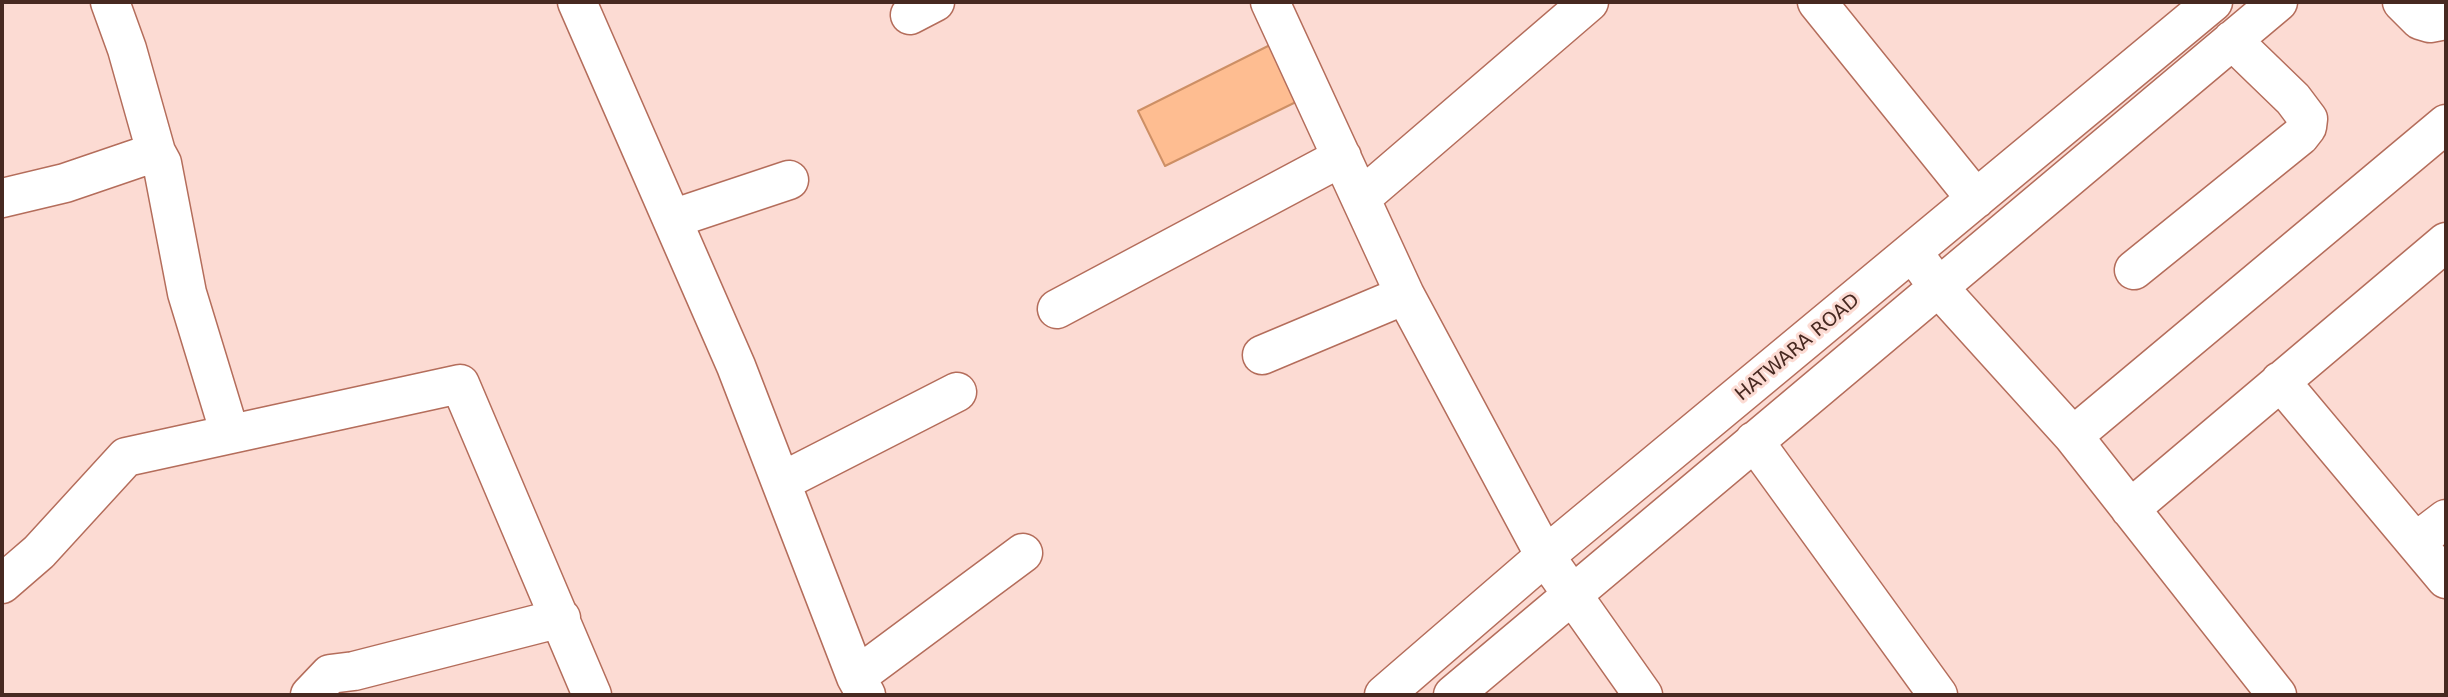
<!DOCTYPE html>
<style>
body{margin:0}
#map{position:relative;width:2448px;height:697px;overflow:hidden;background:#fcdbd3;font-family:"DejaVu Sans",sans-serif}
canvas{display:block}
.frame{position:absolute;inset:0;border:4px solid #472921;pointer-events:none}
</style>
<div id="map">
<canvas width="2448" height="697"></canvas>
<div class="frame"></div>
</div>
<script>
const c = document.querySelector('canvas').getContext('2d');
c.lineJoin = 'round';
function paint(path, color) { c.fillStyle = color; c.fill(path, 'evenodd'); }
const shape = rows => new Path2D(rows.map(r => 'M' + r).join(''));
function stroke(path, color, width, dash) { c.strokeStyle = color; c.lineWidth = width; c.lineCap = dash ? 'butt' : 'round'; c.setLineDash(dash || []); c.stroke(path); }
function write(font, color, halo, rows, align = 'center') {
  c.font = font + ' "DejaVu Sans",sans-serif'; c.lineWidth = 6; c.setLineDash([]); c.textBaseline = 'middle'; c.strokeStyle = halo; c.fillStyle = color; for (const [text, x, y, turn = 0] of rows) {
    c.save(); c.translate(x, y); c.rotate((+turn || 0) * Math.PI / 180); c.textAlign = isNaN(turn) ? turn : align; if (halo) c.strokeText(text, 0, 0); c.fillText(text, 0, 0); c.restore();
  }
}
const building = shape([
 [1270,45,1298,101,1165,166,1138,111,1270,45]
]);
paint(building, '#febd91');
stroke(building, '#cd8f65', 2);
const minor = shape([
 [110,2,127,49,156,152],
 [577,2,736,366,856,677,866,695],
 [1270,2,1405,295,1545,556,1643,695],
 [1817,2,1976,199],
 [2402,2,2420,20,2430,23,2446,20],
 [910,15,935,2],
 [2,198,65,183,156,152,162,163,187,293,230,434],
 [1361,198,1589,2],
 [672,219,789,180],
 [1922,265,1938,287,2073,436,2277,695],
 [2134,270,2300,136,2307,127,2308,119,2293,99,2232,40],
 [1057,309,1342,157],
 [1262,355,1405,295],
 [2280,381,2446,579],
 [2073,436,2446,124],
 [1754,441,1938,695],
 [781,482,957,392],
 [2130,509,2446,242],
 [2417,541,2446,519],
 [2,584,39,552,126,457,460,384,592,695],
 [856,677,1023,553],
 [310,695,330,674,354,671,561,618],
 [1384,695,1545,556,2213,2],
 [1453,695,2278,2]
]);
stroke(minor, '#b46d5b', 41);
stroke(minor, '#fff', 38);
write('19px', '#472921', '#fcdbd3', [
 ["HATWARA ROAD",1798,348,-40]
]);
</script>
